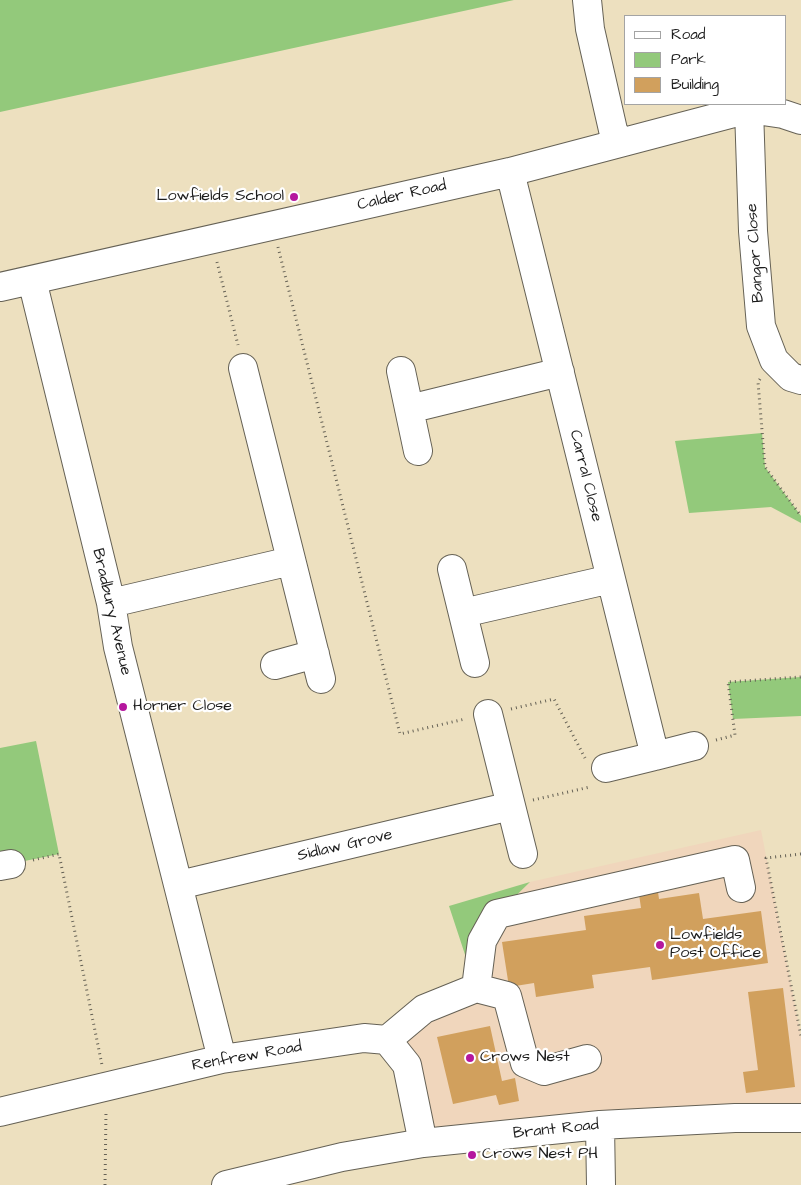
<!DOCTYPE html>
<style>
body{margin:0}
#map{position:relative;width:801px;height:1185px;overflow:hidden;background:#ede0bf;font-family:"Architects Daughter",sans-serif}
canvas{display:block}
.legend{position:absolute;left:624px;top:15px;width:162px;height:90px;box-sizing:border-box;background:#fff;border:1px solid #a4a4a4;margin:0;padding:6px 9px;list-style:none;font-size:15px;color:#1c1c1c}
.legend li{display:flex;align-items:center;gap:10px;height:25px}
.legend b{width:25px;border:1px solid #a4a4a4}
</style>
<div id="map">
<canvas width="801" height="1185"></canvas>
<ul class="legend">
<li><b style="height:6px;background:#fff"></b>Road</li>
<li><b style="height:14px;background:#93c97b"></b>Park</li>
<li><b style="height:14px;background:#d1a05d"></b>Building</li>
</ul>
</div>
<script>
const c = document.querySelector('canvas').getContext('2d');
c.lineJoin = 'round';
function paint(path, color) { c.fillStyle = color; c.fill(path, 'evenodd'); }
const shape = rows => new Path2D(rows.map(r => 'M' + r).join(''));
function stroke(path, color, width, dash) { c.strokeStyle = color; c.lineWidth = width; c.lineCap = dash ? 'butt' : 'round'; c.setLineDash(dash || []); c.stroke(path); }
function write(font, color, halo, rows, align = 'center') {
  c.font = font + ' "Architects Daughter",sans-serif'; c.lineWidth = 4.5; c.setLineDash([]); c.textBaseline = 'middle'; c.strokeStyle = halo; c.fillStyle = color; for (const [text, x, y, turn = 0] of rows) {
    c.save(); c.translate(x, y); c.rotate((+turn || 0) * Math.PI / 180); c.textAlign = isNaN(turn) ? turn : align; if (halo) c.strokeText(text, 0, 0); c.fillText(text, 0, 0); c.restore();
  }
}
paint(shape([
 [761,830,801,1036,801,1118,423,1143,387,1040,476,988,497,914,530,882]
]), '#f0d6bc');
paint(shape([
 [0,0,514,0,0,112],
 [762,433,765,467,801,516,801,523,771,507,689,513,675,441],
 [801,677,801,716,733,719,728,682],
 [36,741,59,854,0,866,0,748],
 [530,882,497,914,476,988,449,906]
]), '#93c97b');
paint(shape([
 [658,892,659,899,699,893,703,919,761,911,768,963,652,980,650,967,592,975,594,988,536,997,534,983,509,987,502,942,586,930,584,916,641,908,639,894],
 [783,988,795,1087,746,1093,743,1072,758,1070,748,992],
 [490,1026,502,1081,515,1078,519,1101,499,1105,496,1095,453,1104,437,1037]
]), '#d1a05d');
const minor = shape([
 [587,0,590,29,613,130,619,143],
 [749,109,753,231,761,326,774,360,791,377,801,380],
 [510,172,655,756,694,746],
 [32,280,111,603,118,647,222,1059],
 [0,287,510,172,749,109,783,114,801,120],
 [243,368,321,679],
 [401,371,418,451],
 [409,409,560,372],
 [452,569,475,663],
 [111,603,291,561],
 [463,613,611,579],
 [275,665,315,654],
 [488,714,523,854],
 [606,768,655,756],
 [0,866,11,864],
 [179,885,511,806],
 [476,988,482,941,497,914,735,860,741,888],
 [387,1040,424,1009,476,988,507,996,525,1063,544,1071,587,1059],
 [0,1112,222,1059,364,1038,387,1040,407,1065,423,1143],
 [600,1125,601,1185],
 [226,1185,342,1157,423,1143,600,1125,735,1118,801,1118]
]);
stroke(minor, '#656155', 30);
stroke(shape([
 [278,247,400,734,465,719],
 [217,262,238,345],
 [760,379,758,382,765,467,801,516],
 [511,709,554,699,585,758],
 [716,740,735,735,728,682,801,677],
 [533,800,590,787],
 [801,854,766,858,801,1036],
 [33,860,59,854,102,1065],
 [105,1185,106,1111]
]), '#656155', 3, [1, 4]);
stroke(minor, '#fff', 28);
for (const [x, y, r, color] of [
 [294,197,5,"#b5179e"],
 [123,707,5,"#b5179e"],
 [660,945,5,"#b5179e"],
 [470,1058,5,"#b5179e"],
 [472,1155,5,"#b5179e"]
]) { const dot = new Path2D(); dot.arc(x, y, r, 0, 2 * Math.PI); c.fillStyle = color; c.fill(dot); stroke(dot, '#fff', 2); }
write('16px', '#1c1c1c', '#fff', [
 ["Calder Road",402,196,-13],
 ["Bangor Close",756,253,-94],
 ["Carral Close",585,476,76],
 ["Bradbury Avenue",111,612,77],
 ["Sidlaw Grove",345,846,-13],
 ["Renfrew Road",247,1057,-10],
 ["Brant Road",556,1130,-6]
]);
write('16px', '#1c1c1c', '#fff', [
 ["Lowfields School",284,197,"right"],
 ["Horner Close",133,707],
 ["Lowfields",670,936],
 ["Post Office",670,954],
 ["Crows Nest",480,1058],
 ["Crows Nest PH",482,1155]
], 'left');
</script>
